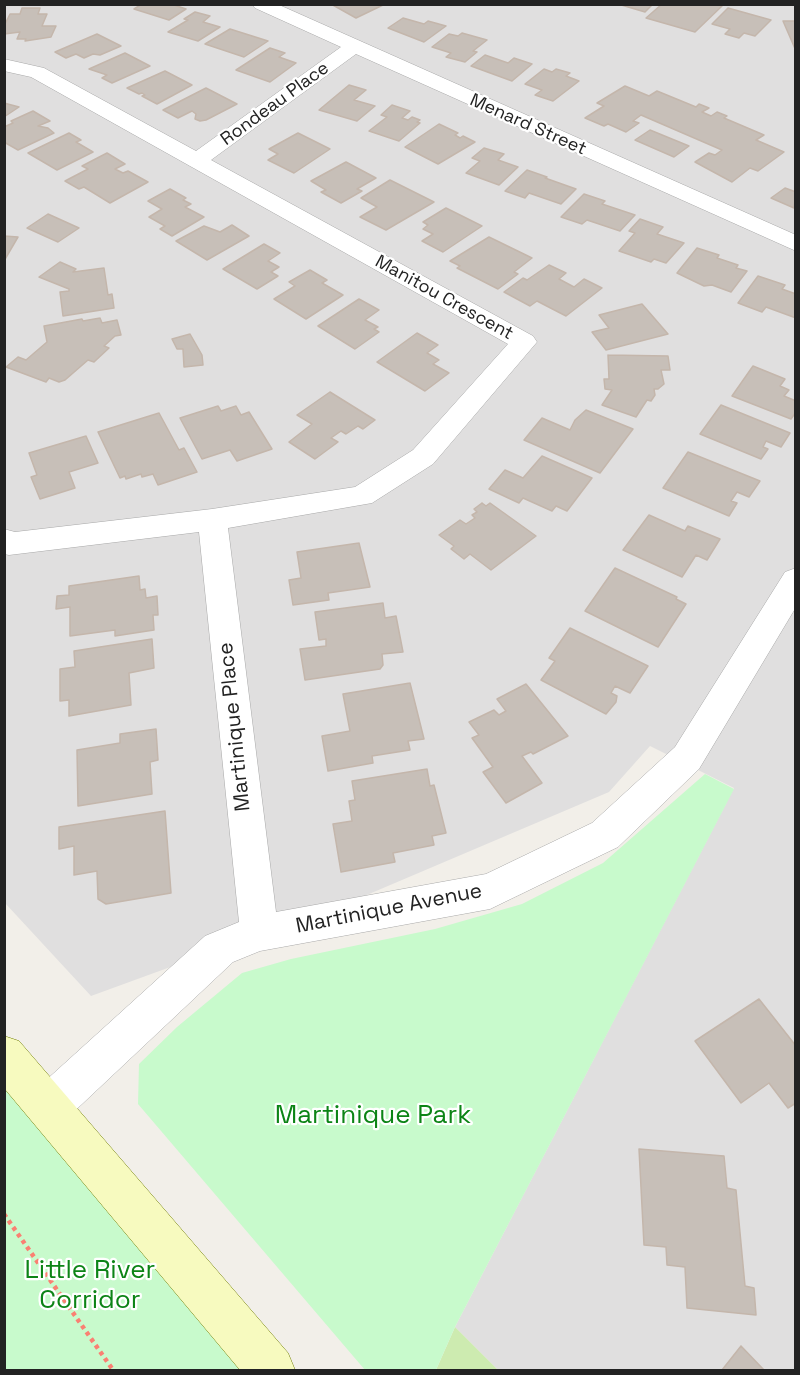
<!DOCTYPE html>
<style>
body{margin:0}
#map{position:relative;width:800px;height:1375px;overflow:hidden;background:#f2efe9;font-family:"Space Grotesk",sans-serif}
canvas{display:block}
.frame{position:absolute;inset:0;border:6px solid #222;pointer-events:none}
</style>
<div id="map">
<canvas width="800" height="1375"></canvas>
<div class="frame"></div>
</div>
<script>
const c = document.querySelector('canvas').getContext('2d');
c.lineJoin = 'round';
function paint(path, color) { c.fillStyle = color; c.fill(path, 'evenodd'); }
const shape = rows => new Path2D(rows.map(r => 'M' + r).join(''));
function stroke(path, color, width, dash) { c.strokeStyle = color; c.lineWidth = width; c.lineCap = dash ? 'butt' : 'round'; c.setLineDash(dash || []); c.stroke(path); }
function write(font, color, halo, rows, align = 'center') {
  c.font = font + ' "Space Grotesk",sans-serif'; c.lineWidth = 4.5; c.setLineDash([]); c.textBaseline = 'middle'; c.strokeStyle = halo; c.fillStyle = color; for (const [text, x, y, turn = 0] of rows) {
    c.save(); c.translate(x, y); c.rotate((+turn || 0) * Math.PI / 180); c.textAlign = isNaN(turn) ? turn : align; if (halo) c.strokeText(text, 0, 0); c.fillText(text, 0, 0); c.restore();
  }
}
paint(shape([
 [5,5,795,5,795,1370,498,1370,455,1327,734,788,650,746,609,792,362,897,91,996,5,903]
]), '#e0dfdf');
paint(shape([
 [455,1327,498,1370,436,1370]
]), '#cdebb0');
paint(shape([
 [705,774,734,789,455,1327,436,1370,365,1370,138,1104,139,1064,177,1027,242,973,291,959,435,929,522,904,603,863],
 [4,1056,48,1107,272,1370,5,1370]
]), '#c8facc');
const building = shape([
 [142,4,171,4,186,9,169,20,134,9,142,4],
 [331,4,383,4,383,5,356,18,331,4],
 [618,4,653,4,645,12,618,4],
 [662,4,717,4,722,6,695,32,646,18,662,4],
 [22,8,40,8,38,14,47,14,42,26,56,26,51,37,25,41,26,39,17,39,20,32,4,34,4,26,10,14,20,14,22,8],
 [728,8,771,20,755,36,744,33,739,38,725,34,730,29,712,24,728,8],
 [195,12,210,16,203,22,220,27,198,41,168,32,188,20,184,19,195,12],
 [403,18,424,24,428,21,446,26,424,42,388,28,403,18],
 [783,21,796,21,796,51,783,21],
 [230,29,268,41,244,57,205,44,230,29],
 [462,33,487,40,473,51,477,52,465,62,446,57,451,53,432,47,449,34,458,36,462,33],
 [97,34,121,46,100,55,93,54,84,58,76,54,66,58,55,52,97,34],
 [270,48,285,53,279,57,296,63,270,82,236,70,270,48],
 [125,53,150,66,112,83,102,78,107,75,89,69,125,53],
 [485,55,508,63,514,58,532,64,512,81,471,66,485,55],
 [544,69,552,72,556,69,570,73,566,76,579,81,553,101,535,95,542,90,525,84,544,69],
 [165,71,192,85,157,104,142,96,145,95,142,93,139,94,127,88,165,71],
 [349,85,366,90,354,100,375,106,357,121,319,110,349,85],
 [625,86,649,96,657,91,696,107,699,104,709,108,702,112,711,116,717,112,727,116,724,118,764,135,756,140,784,152,758,171,750,168,732,182,695,162,709,153,715,155,722,150,641,115,633,121,639,123,626,132,608,124,604,126,585,118,604,106,597,103,625,86],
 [206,88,237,104,206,120,200,121,195,119,196,114,192,111,178,118,163,110,206,88],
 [4,103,19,107,4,117,4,103],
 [392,105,410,111,402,118,408,120,412,117,420,120,417,122,420,123,399,141,369,131,387,117,381,115,392,105],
 [33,111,50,121,38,126,48,128,54,133,18,150,4,142,4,127,13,123,11,121,33,111],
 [439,124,458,133,455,135,460,138,463,136,475,142,438,164,405,147,439,124],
 [650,130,689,146,674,157,635,140,650,130],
 [69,133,81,140,76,142,93,152,57,170,28,153,69,133],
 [298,133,330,149,294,173,268,160,278,154,269,149,298,133],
 [484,148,504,154,498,160,518,167,499,185,466,173,480,161,472,158,484,148],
 [107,153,125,164,115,169,123,173,128,171,148,182,110,203,84,187,79,189,65,181,88,169,82,166,107,153],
 [346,162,376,178,357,189,362,191,341,203,321,192,326,190,311,181,346,162],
 [527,170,547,177,545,178,576,189,561,204,529,193,525,198,505,191,527,170],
 [390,180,434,202,386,230,360,217,377,207,361,198,390,180],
 [785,188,796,192,794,208,771,198,785,188],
 [170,189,186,198,183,200,191,204,185,207,204,217,172,236,160,229,165,226,149,217,162,209,148,201,170,189],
 [584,194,605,201,602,204,635,215,620,231,587,220,582,224,561,217,584,194],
 [446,208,482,226,443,252,422,241,433,234,423,229,428,225,423,222,446,208],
 [48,214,79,228,58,242,27,228,48,214],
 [640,219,663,227,657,234,684,243,666,263,654,259,651,262,619,251,635,233,629,231,640,219],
 [232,225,249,236,207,260,176,241,204,226,220,232,232,225],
 [4,236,18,237,4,261,4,236],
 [489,237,532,258,514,272,518,274,498,289,457,268,460,266,450,261,489,237],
 [264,244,280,253,268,261,279,267,271,272,278,276,257,289,223,269,264,244],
 [697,248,719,255,717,258,738,265,736,268,747,271,731,292,712,285,704,286,677,273,697,248],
 [60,262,76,269,73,272,104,268,108,295,112,294,114,308,63,316,60,292,69,291,69,289,39,277,60,262],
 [549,265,566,273,559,279,574,287,584,279,602,288,566,316,537,301,530,306,504,292,523,278,527,280,549,265],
 [310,270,327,280,322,283,343,295,306,319,274,299,295,286,289,282,310,270],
 [758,276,785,285,782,289,796,294,796,318,766,307,762,312,738,303,758,276],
 [359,299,379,310,365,320,378,327,374,329,379,332,355,349,318,326,359,299],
 [642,304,668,334,606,350,592,332,609,328,599,315,642,304],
 [100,318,102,323,117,320,121,335,115,336,104,346,109,348,94,362,88,360,65,380,59,382,49,378,46,382,6,367,18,357,26,360,47,342,44,326,82,319,83,321,100,318],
 [417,333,438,345,427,353,439,360,433,364,449,373,425,391,377,362,417,333],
 [190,334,202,355,203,365,184,367,183,349,177,349,172,339,190,334],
 [608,355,668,356,670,370,661,370,664,384,658,389,654,389,655,395,651,401,647,400,636,417,602,405,612,390,605,389,604,379,609,379,608,355],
 [753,366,785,379,780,386,789,390,784,396,796,401,796,412,791,419,732,396,753,366],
 [330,392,375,420,363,429,358,426,346,434,341,431,331,438,338,442,315,459,289,442,312,424,297,415,330,392],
 [721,405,790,433,781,447,766,441,763,447,768,449,761,459,700,434,721,405],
 [218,406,221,411,236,406,241,415,249,412,272,449,237,461,230,450,202,459,180,418,218,406],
 [586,410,633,429,600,473,524,440,542,418,570,430,575,420,586,410],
 [159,413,179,450,184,448,197,472,158,485,153,474,142,477,141,474,126,479,125,476,120,478,98,432,159,413],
 [86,436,98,463,69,472,75,488,40,499,31,477,37,475,29,453,86,436],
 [688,452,760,481,749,497,737,492,731,501,737,503,729,516,663,488,688,452],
 [542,456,592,478,567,511,556,506,552,511,523,498,519,503,489,489,505,470,523,478,542,456],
 [482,503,486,506,490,503,536,536,491,570,470,554,464,559,451,549,454,546,439,535,460,520,466,524,475,518,472,515,477,512,474,509,482,503],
 [649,515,685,531,688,526,720,539,707,560,696,555,682,577,623,550,649,515],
 [359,543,370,587,328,593,329,600,293,605,289,580,301,578,297,552,359,543],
 [615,568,677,597,676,599,686,604,658,647,585,611,615,568],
 [139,576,140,590,145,589,146,598,157,596,158,615,153,615,154,630,115,636,115,630,70,636,70,607,56,609,57,596,69,595,69,586,139,576],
 [383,603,385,618,396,616,403,652,382,654,383,665,380,669,305,680,300,649,326,646,326,639,319,640,315,612,383,603],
 [570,628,648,666,630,693,615,686,611,693,617,696,616,702,606,714,541,680,555,661,549,658,570,628],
 [152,639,154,668,129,673,131,705,69,716,69,700,60,701,60,669,75,667,74,651,152,639],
 [410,683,424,739,408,741,410,750,372,756,373,763,328,771,322,736,350,731,343,694,410,683],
 [526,684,568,736,533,754,531,752,522,756,542,783,506,803,483,772,493,767,472,738,479,735,469,722,494,710,499,715,506,711,497,699,526,684],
 [156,729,158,760,150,762,152,794,78,806,77,750,120,743,120,734,156,729],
 [427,769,430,786,434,785,446,833,432,836,434,845,393,853,395,862,341,872,333,824,352,821,349,801,355,800,352,781,427,769],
 [165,811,171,893,106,904,98,899,97,871,74,875,74,846,59,849,59,827,165,811],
 [759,999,796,1046,796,1103,788,1108,769,1083,741,1103,695,1041,759,999],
 [639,1149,724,1156,727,1188,736,1190,745,1286,754,1288,756,1315,687,1308,685,1267,667,1265,666,1247,644,1245,639,1149],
 [741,1346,764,1370,722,1370,741,1346]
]);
paint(building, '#c7bfb8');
stroke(building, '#c4b6ab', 1.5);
const street = shape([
 [252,4,277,4,796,235,796,251,356,54,211,160,533,336,537,342,433,464,372,503,228,528,276,912,486,874,592,823,675,747,785,572,796,568,796,607,699,769,618,847,490,909,260,951,233,962,63,1122,48,1128,33,1122,27,1107,33,1092,205,936,239,922,199,532,9,555,4,554,4,529,15,532,212,509,355,487,413,450,508,344,31,77,4,71,4,59,44,68,196,151,341,47,255,8,252,4]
]);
const secondary = shape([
 [4,1036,19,1041,288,1353,295,1370,240,1370,4,1088,4,1036]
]);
stroke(street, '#a9a9a9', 1);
stroke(secondary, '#707d05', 1);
stroke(shape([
 [4,1214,113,1370]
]), '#fa8072', 4.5, [4, 4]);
paint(street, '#fff');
paint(secondary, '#f7fabf');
write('18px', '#222', '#fff', [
 ["Rondeau Place",275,104,-36],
 ["Menard Street",528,125,24],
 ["Manitou Crescent",444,298,29]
]);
write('21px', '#222', '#fff', [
 ["Martinique Place",235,727,-96],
 ["Martinique Avenue",389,909,-11]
]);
write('26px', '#0c8416', '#fff', [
 ["Martinique Park",373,1116],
 ["Little River",90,1271],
 ["Corridor",90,1301]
]);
</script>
